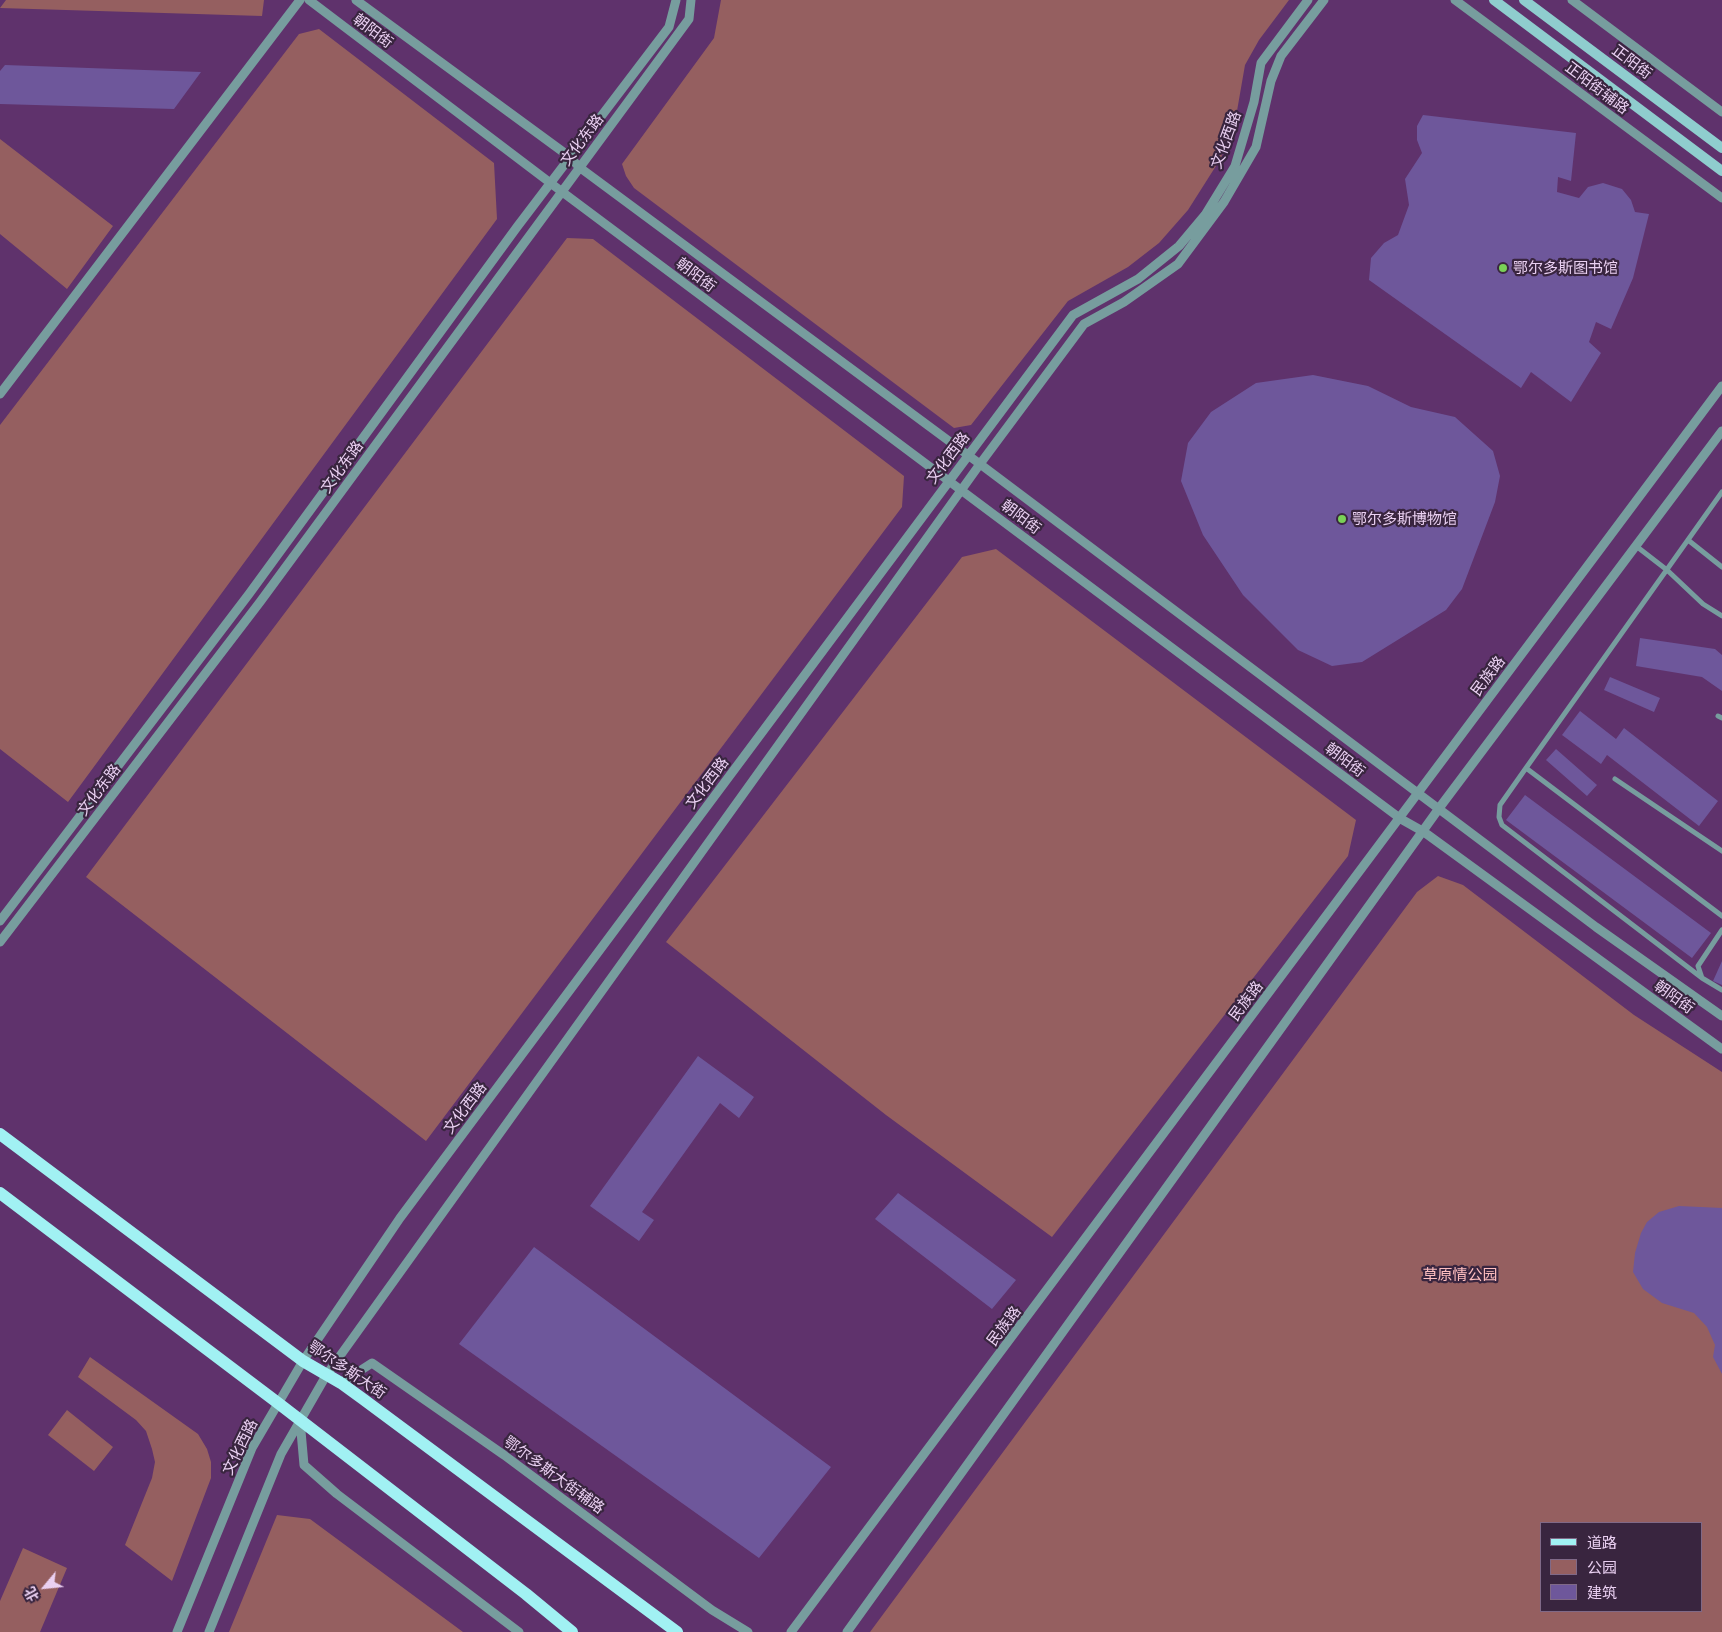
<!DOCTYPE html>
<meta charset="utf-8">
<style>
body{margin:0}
#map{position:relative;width:1722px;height:1632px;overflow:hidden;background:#5f326c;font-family:Lato,"Noto Sans SC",sans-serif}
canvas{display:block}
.legend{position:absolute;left:1540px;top:1522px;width:162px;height:90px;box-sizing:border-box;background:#39253f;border:1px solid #806987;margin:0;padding:6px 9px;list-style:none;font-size:15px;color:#ead0f2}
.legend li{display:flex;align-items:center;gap:10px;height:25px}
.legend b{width:25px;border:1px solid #806987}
.north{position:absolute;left:20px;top:1562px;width:50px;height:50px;-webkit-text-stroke:4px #39253f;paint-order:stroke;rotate:242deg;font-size:14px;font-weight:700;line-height:20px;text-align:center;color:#ead0f2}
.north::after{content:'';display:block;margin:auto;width:18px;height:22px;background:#ead0f2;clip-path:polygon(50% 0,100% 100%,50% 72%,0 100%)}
</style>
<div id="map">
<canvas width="1722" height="1632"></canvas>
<ul class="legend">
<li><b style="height:6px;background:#a1f1f3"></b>道路</li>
<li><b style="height:14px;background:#955f60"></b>公园</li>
<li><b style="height:14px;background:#6e579b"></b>建筑</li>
</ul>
<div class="north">北</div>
</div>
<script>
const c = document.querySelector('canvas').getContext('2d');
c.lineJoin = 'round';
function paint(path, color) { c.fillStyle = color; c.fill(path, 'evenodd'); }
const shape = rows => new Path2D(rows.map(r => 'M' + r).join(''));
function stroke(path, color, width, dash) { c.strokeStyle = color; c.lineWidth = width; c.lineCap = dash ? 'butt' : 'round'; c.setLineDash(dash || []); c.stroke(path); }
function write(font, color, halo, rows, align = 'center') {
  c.font = font + ' Lato,"Noto Sans SC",sans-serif'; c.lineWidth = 4.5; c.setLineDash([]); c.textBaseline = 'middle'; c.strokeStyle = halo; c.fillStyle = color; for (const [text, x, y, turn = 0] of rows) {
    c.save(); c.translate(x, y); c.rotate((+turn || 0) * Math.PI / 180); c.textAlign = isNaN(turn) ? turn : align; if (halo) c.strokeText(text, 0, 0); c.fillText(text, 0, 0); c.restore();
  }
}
paint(shape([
 [6,0,264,0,262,16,0,8],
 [721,0,1289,0,1259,40,1245,65,1237,111,1221,158,1188,210,1159,243,1128,267,1068,301,971,425,954,428,634,188,626,176,622,164,714,38],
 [319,29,494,163,497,219,68,802,0,749,0,425,299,34],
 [0,139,113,226,67,289,0,234],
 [567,238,593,239,904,476,902,507,426,1141,86,877],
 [996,549,1356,820,1348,856,1052,1237,886,1115,666,942,962,557],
 [1438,876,1463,885,1634,1015,1722,1072,1722,1632,870,1632,1417,892],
 [1541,1523,1701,1523,1701,1611,1541,1611],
 [90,1357,198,1434,207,1449,211,1462,211,1478,172,1581,125,1545,152,1478,155,1462,152,1449,146,1431,136,1420,78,1377],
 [67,1410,113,1447,94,1471,48,1435],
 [277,1515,310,1519,463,1632,229,1632],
 [23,1548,67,1568,40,1632,0,1632,0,1601]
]), '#955f60');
paint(shape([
 [5,65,201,72,174,109,0,104,0,71],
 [1423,115,1576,133,1571,181,1558,177,1557,192,1579,198,1588,187,1603,183,1622,189,1631,200,1635,212,1649,214,1633,278,1611,329,1596,322,1589,342,1601,353,1571,402,1531,372,1521,388,1369,280,1371,258,1384,243,1398,235,1409,205,1405,179,1422,153,1417,140,1417,126],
 [1313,375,1368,386,1411,407,1455,417,1493,451,1500,476,1495,502,1462,589,1446,610,1362,662,1332,666,1298,650,1243,595,1203,535,1181,481,1188,443,1211,412,1256,383],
 [1640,638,1715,649,1722,655,1722,691,1702,677,1636,666],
 [1610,677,1660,698,1654,712,1604,690],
 [1580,711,1616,739,1624,728,1718,801,1699,826,1607,755,1601,764,1562,735],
 [1556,749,1597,785,1587,796,1546,760],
 [1525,795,1711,933,1692,958,1506,820],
 [1722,961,1722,985,1713,981],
 [698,1056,754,1097,739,1118,720,1103,642,1212,654,1220,639,1241,590,1206],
 [898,1193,1016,1280,992,1309,875,1219],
 [1679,1206,1722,1208,1722,1374,1713,1357,1715,1345,1707,1327,1694,1313,1662,1303,1643,1289,1633,1272,1635,1253,1641,1233,1647,1222,1659,1212],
 [534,1247,831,1467,759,1558,459,1344]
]), '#6e579b');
stroke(shape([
 [1688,540,1722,567],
 [1636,546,1667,570,1703,604,1722,616],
 [1718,716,1722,718],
 [1526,768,1722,492],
 [1615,779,1722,851],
 [1722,930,1698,966,1702,978,1722,990],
 [1702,978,1502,825,1499,817,1500,805,1526,768,1722,916]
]), '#779d9e', 5);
stroke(shape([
 [309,0,561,191,1401,819,1424,832,1722,1049],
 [356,0,570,157,579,167,980,464,1596,927,1722,1016],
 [1455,0,1722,198],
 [1572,0,1722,112],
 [0,394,300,0],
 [0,921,249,594,517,227,669,27,676,0],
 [0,942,260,602,689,19,691,0],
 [341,1383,372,1363,504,1455,712,1610,748,1632],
 [300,1420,304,1465,337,1494,519,1632],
 [177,1632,252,1448,303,1361,400,1218,1073,315,1138,279,1179,246,1205,215,1235,166,1254,102,1261,63,1308,0],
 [209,1632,281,1454,327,1374,980,464,1084,324,1124,302,1178,264,1224,202,1256,147,1271,81,1281,56,1324,0],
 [791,1632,1722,386],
 [847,1632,1440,807,1722,431]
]), '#779d9e', 9);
stroke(shape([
 [1494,0,1722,171],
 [1524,0,1722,148]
]), '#8fcdce', 10);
stroke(shape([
 [0,1134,303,1361,341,1383,363,1399,677,1632],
 [0,1193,278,1403,526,1594,572,1632]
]), '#a1f1f3', 12);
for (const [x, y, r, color] of [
 [1503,268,5,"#79d157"],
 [1342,519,5,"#79d157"]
]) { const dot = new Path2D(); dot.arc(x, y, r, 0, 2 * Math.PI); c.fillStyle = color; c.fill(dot); stroke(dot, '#39253f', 2); }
write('15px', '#ead0f2', '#39253f', [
 ["朝阳街",373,31,37],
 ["正阳街",1632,62,37],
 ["正阳街辅路",1597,88,37],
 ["文化东路",582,140,-53],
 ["文化西路",1226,140,-70],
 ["朝阳街",696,275,37],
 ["文化西路",948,458,-53],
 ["文化东路",342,467,-54],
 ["朝阳街",1021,517,37],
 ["民族路",1488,676,-53],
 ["朝阳街",1345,760,37],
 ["文化西路",707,783,-53],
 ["文化东路",99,790,-53],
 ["朝阳街",1674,997,36],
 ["民族路",1246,1001,-53],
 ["文化西路",465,1108,-53],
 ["民族路",1004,1326,-53],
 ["鄂尔多斯大街",347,1370,34],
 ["文化西路",240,1447,-64],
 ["鄂尔多斯大街辅路",554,1475,36]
]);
write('15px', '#ead0f2', '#39253f', [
 ["鄂尔多斯图书馆",1513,268],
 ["鄂尔多斯博物馆",1352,519]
], 'left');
write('15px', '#ffbfc0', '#39253f', [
 ["草原情公园",1460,1275]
]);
</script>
